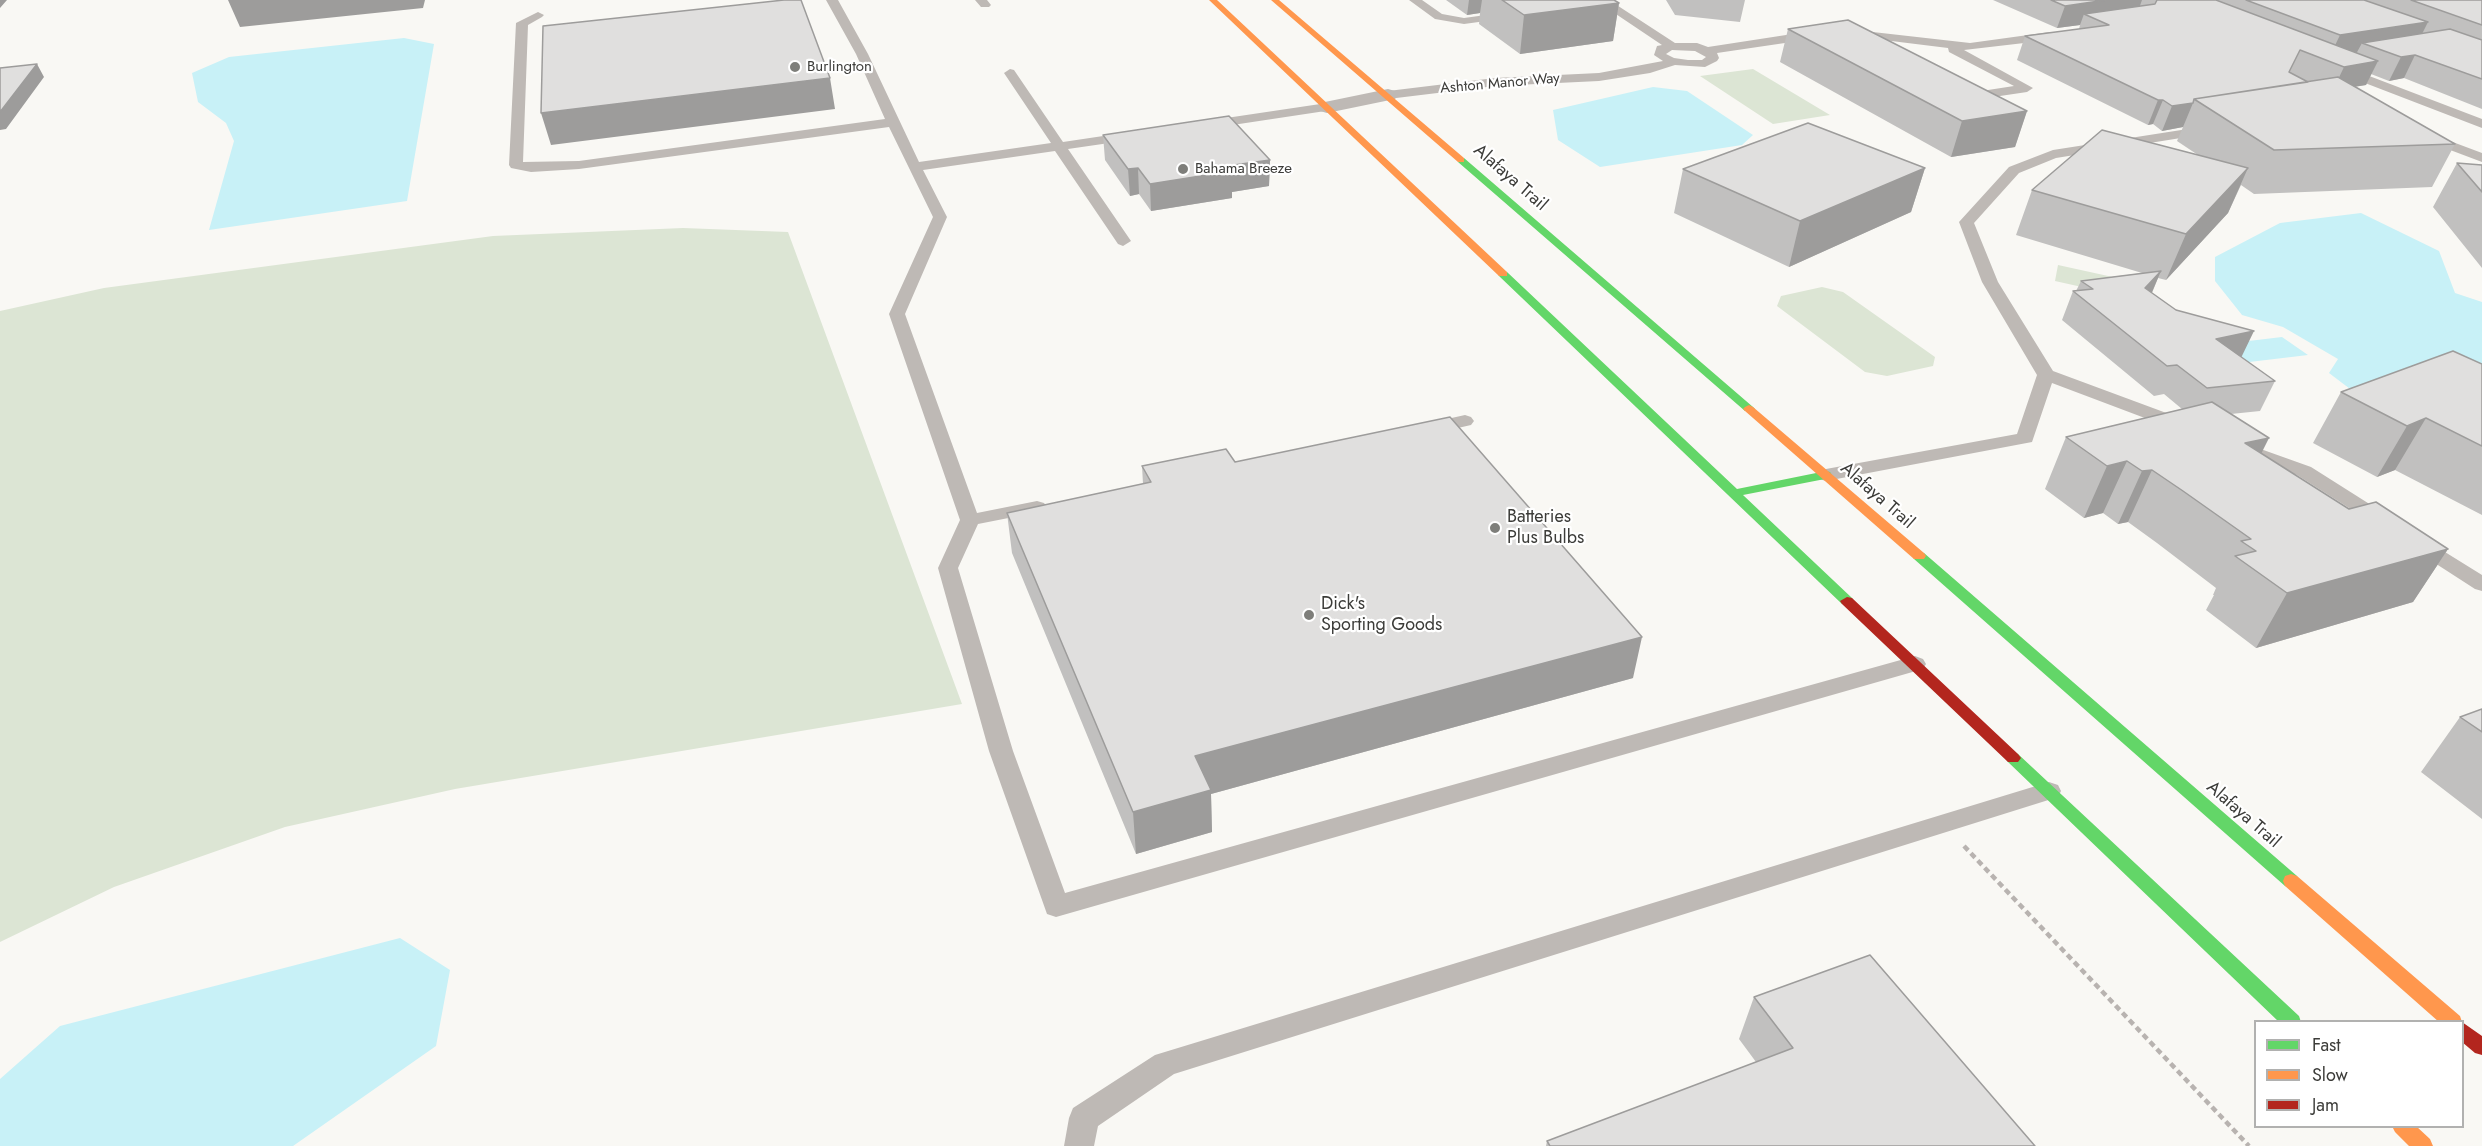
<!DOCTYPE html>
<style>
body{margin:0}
#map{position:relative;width:2482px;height:1146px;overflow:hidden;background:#f9f8f4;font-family:Jost,sans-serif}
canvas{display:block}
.legend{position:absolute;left:2254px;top:1020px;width:210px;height:108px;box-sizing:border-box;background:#fff;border:2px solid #b1b1b0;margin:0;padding:8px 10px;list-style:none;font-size:18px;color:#3c3c39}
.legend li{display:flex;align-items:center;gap:12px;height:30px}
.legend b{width:30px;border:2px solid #b1b1b0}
</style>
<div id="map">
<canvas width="2482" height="1146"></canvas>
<ul class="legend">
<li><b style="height:8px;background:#63d668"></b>Fast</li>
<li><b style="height:8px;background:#ff974d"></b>Slow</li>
<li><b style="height:8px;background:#b3261e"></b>Jam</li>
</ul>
</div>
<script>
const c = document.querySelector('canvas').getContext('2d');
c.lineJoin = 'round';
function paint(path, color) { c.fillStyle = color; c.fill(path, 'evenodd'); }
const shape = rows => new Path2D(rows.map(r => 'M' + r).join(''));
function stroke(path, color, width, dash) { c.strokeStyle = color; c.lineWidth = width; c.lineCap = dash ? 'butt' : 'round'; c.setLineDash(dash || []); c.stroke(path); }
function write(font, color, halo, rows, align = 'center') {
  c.font = font + ' Jost,sans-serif'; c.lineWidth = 4.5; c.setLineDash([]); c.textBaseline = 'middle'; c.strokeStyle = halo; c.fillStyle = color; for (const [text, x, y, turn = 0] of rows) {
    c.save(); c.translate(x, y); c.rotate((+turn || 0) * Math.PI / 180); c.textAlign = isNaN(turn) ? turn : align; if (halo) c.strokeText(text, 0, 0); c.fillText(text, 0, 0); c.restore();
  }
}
paint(shape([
 [1753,69,1830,115,1773,124,1700,76],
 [683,228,788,232,962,704,455,789,285,827,114,887,0,942,0,311,104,288,493,236],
 [2058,265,2140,283,2136,299,2055,281],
 [1822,287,1843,292,1935,357,1933,366,1887,376,1865,372,1777,306,1781,296]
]), '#dce5d4');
paint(shape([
 [404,38,434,44,407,201,209,230,234,141,226,123,198,102,192,73,229,57],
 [1653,87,1687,91,1753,135,1742,145,1600,167,1558,140,1553,110],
 [2361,213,2439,251,2455,293,2482,302,2482,406,2358,395,2329,373,2338,359,2283,327,2242,315,2215,281,2215,257,2280,223],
 [2282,337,2308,355,2241,363,2215,345],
 [400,938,450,970,436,1046,293,1146,0,1146,0,1079,60,1026]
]), '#c8f1f7');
stroke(shape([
 [1964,846,2249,1146]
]), '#b8b3b0', 4.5, [6, 4]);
paint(shape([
 [826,0,838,0,868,54,919,162,1051,143,1004,73,1010,69,1014,70,1063,142,1130,132,1137,136,1130,140,1068,149,1131,241,1123,246,1118,244,1055,151,923,170,947,217,905,314,977,513,1037,501,1044,503,1047,507,1044,511,978,524,958,568,1013,751,1065,893,1915,656,1923,659,1926,664,1923,669,1056,917,1047,914,989,751,938,568,960,520,889,314,933,217,889,127,579,169,531,172,511,168,509,165,516,23,538,12,544,15,542,17,528,25,523,162,579,161,885,119,856,54,826,0],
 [975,0,987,0,991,5,989,7,981,7,975,0],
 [1409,0,1422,0,1442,14,1464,18,1508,12,1514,15,1508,18,1464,24,1435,19,1409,0],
 [1595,0,1609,0,1675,43,1697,43,1708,47,1812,31,1818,35,1812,39,1717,53,1719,58,1717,61,1705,67,1675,65,1650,73,1599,81,1495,86,1388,99,1382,95,1388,91,1495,78,1599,73,1663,61,1654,55,1657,46,1662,45,1595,0],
 [1672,50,1695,51,1706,57,1702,60,1688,60,1674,58,1666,54,1672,50],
 [1855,30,1970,43,2050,32,2056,36,2050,40,1964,50,2033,88,2027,92,1973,100,1960,94,1958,91,1960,88,1964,87,1975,92,2014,86,1949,52,1948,48,1851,36,1851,32,1855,30],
 [2343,66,2482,119,2482,128,2339,73,2337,70,2343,66],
 [1327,103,1333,107,1332,110,1206,129,1199,125,1206,121,1327,103],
 [2207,126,2212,127,2214,130,2212,133,2056,158,2019,173,1974,223,1998,282,2053,371,2188,421,2190,425,2188,429,2174,429,2052,383,2032,442,1826,481,1819,479,1816,475,1819,471,1826,469,2017,434,2037,375,1982,282,1959,222,2009,167,2053,150,2207,126],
 [2426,132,2482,153,2482,162,2421,139,2419,136,2426,132],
 [1465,415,1471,417,1474,421,1471,425,1427,435,1420,433,1418,429,1420,425,1465,415],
 [2241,442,2311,467,2390,517,2393,521,2390,525,2383,527,2376,525,2297,475,2234,452,2232,448,2234,444,2241,442],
 [2417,537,2424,539,2482,575,2482,591,2475,589,2410,547,2407,543,2410,539,2417,537],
 [2049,782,2058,785,2061,791,2058,797,1174,1074,1098,1126,1094,1146,1064,1146,1069,1118,1073,1108,1155,1055,2049,782]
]), '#beb9b5');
paint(shape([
 [1388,89,1395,91,1398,95,1395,99,1327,113,1320,111,1317,107,1320,103,1388,89]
]), '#beb9b5');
paint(shape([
 [1458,158,1464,158,1753,407,1755,409,1753,411,1745,411,1458,162,1458,158],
 [1503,271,1507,272,1737,489,1826,471,1830,472,1832,475,1830,478,1743,495,1852,598,1854,601,1852,604,1842,604,1499,276,1498,274,1503,271],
 [1919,552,1924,553,2297,876,2299,881,2297,886,2291,888,2285,886,1914,559,1912,556,1919,552],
 [2013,752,2018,754,2299,1016,2301,1022,2279,1022,2008,762,2005,758,2008,754,2013,752]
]), '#63d668');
paint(shape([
 [1209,0,1217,0,1507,272,1507,276,1499,276,1209,0],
 [1271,0,1279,0,1464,158,1464,162,1458,162,1271,0],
 [1749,405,1753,407,1924,553,1926,556,1924,559,1914,559,1745,411,1743,409,1745,407,1749,405],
 [2291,874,2297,876,2460,1016,2462,1022,2439,1022,2285,886,2283,881,2285,876,2291,874],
 [2392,1126,2416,1126,2430,1139,2433,1146,2409,1146,2395,1132,2392,1126]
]), '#ff974d');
paint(shape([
 [1847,597,1852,598,2018,754,2021,758,2018,762,2008,762,1842,604,1840,601,1847,597],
 [2462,1022,2482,1036,2482,1055,2475,1053,2462,1042,2462,1022]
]), '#b3261e');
paint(shape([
 [1446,0,1614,0,1619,3,1613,41,1520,54,1479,24,1480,13,1467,15],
 [1666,0,1745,0,1740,22,1675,15],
 [1993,0,2482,0,2482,109,2404,78,2389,81,2371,74,2366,85,2354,87,2455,144,2432,187,2254,194,2241,185,2228,213,2166,280,2158,278,2152,293,2275,381,2260,411,2231,414,2261,453,2349,509,2448,549,2413,602,2256,648,2206,610,2214,595,2213,595,2216,588,2157,543,2128,522,2118,524,2103,513,2084,518,2045,489,2066,437,2182,409,2164,394,2154,396,2062,320,2073,291,2076,291,2081,281,2142,273,2016,235,2032,190,2198,155,2177,141,2183,127,2162,131,2153,124,2148,125,2017,60,2025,36,2079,29,2080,25,2057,28],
 [1788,29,2027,111,2015,147,1951,157,1780,62],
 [1103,135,1270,160,1269,186,1232,192,1232,198,1151,211,1139,194,1130,196,1105,160],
 [2457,163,2482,165,2482,268,2433,207],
 [1925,168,1911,212,1789,267,1674,213,1683,169],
 [2482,364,2482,515,2395,470,2377,477,2313,443,2341,392],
 [1235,462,1633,678,1211,794,1212,832,1136,854,1012,553,1007,513,1143,484,1142,466],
 [2482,709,2482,819,2421,772,2460,717],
 [1754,997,2035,1146,1546,1146,1547,1141,1756,1062,1739,1039]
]), '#c1c0bf');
paint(shape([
 [0,0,7,0,0,8],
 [228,0,425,0,423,8,240,27],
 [1469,0,1482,0,1480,13,1467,15],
 [2106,0,2142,0,2136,17,2084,14,2080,25,2057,28,2065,6],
 [1619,3,1613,41,1520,54,1524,15],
 [2428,22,2417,44,2362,43,2356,54,2329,58,2340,35],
 [2415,55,2404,78,2389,81,2401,57],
 [2378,61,2366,85,2333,90,2344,67],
 [37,64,44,77,6,129,0,130,0,112],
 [830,78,835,109,551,145,541,113],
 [2158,100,2163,100,2153,124,2148,125],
 [2193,103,2183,127,2162,131,2172,106],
 [2027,111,2015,147,1951,157,1962,121],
 [1270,160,1269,186,1232,192,1232,198,1151,211,1150,184,1227,166],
 [1138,168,1139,194,1130,196,1128,169],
 [1925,168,1911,212,1789,267,1800,221],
 [2248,168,2228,213,2166,280,2186,234],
 [2161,271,2149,299,2145,288],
 [2254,331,2240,360,2216,339],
 [2426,418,2395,470,2377,477,2407,426],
 [2269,438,2243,490,2245,443],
 [2127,461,2103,513,2084,518,2107,466],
 [2152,470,2128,522,2118,524,2142,471],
 [2448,549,2413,602,2256,648,2287,593],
 [1642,637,1633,678,1211,794,1212,832,1136,854,1133,812,1195,756]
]), '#9d9c9b');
const building = shape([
 [784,0,801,0,830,78,541,113,543,26,784,0],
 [1502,0,1614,0,1619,3,1524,15,1502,0],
 [2051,0,2106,0,2065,6,2051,0],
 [2157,0,2216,0,2378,61,2344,67,2300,50,2289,72,2308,82,2194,99,2193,103,2172,106,2163,100,2158,100,2025,36,2109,25,2084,14,2155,4,2157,0],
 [2246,0,2364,0,2428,22,2340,35,2246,0],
 [2411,0,2482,0,2482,25,2411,0],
 [1848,20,2027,111,1962,121,1788,29,1848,20],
 [2450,29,2482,40,2482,79,2415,55,2401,57,2362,43,2450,29],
 [37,64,0,112,0,68,37,64],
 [2338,77,2455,144,2274,150,2194,99,2338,77],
 [1229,116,1270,160,1227,166,1232,171,1150,184,1138,168,1128,169,1103,135,1229,116],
 [1808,123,1925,168,1800,221,1683,169,1808,123],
 [2102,130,2248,168,2186,234,2032,190,2102,130],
 [2457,163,2482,165,2482,192,2457,163],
 [2161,271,2145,288,2176,310,2254,331,2216,339,2275,381,2207,388,2177,365,2167,366,2073,291,2093,289,2081,281,2161,271],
 [2453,351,2482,364,2482,446,2426,418,2407,426,2341,392,2453,351],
 [2212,402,2269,438,2245,443,2349,509,2376,502,2448,549,2287,593,2235,556,2256,551,2241,541,2251,539,2183,491,2152,470,2142,471,2127,461,2107,466,2066,437,2212,402],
 [1450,417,1642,637,1195,756,1211,790,1133,812,1007,513,1151,482,1142,466,1226,449,1235,462,1450,417],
 [2482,709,2482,732,2460,717,2482,709],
 [1870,955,2035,1146,1550,1146,1547,1141,1793,1048,1754,997,1870,955]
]);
paint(building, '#e0dfde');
stroke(building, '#9d9c9b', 1.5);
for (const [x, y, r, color] of [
 [795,67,6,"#7e7e7a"],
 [1183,169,6,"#7e7e7a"],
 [1495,528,6,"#7e7e7a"],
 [1309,615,6,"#7e7e7a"]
]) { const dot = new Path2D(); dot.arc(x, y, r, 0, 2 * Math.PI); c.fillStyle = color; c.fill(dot); stroke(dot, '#fff', 2); }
write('15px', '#3c3c39', '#fff', [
 ["Burlington",807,67],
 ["Bahama Breeze",1195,169]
], 'left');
write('15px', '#3c3c39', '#fff', [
 ["Ashton Manor Way",1500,84,-5]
]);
write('18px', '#3c3c39', '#fff', [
 ["Alafaya Trail",1510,178,41],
 ["Alafaya Trail",1877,496,41],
 ["Alafaya Trail",2243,815,41]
]);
write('18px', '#3c3c39', '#fff', [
 ["Batteries",1507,518],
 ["Plus Bulbs",1507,539],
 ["Dick's",1321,605],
 ["Sporting Goods",1321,626]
], 'left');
</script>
